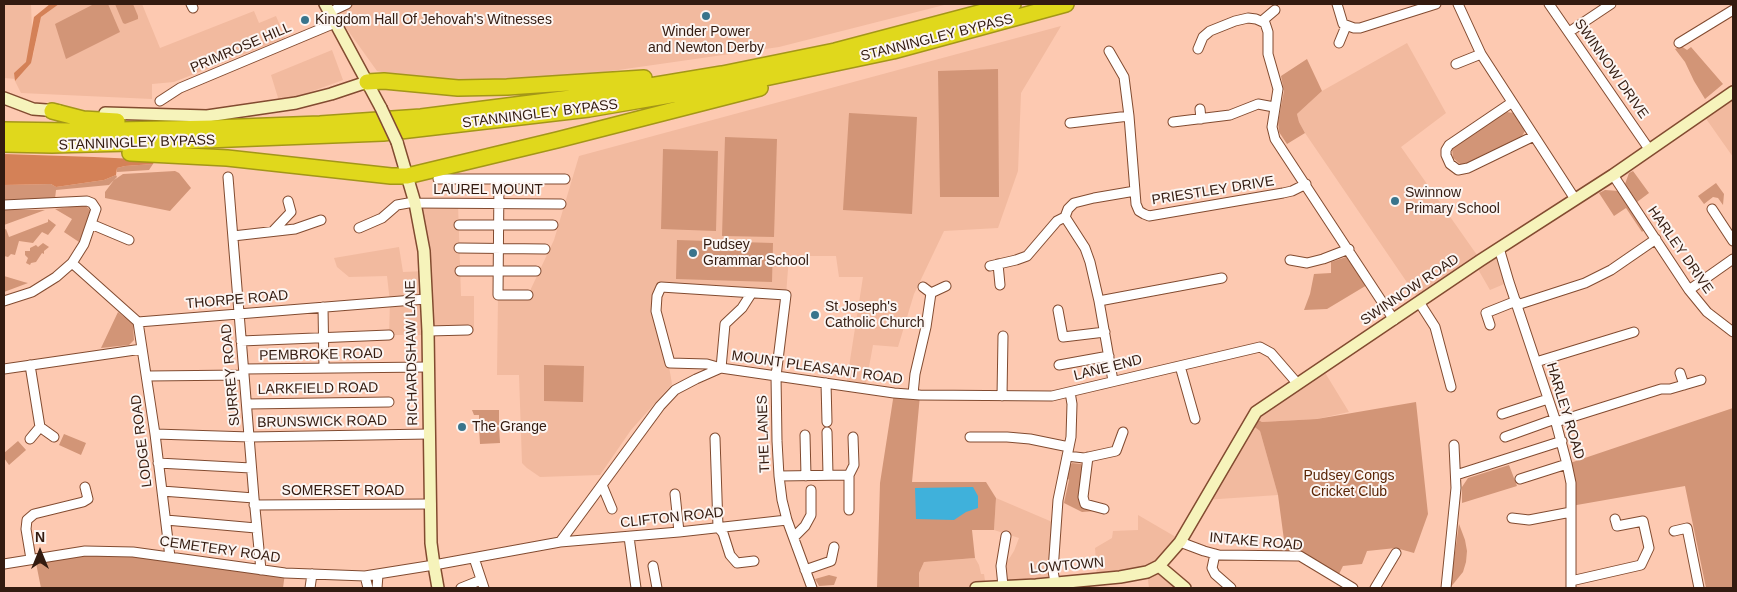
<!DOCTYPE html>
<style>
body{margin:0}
#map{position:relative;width:1737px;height:592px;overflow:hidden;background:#fdc9b1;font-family:Helvetica,sans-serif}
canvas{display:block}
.frame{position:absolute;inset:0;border:5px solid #331b10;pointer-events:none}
.north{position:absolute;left:15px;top:527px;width:50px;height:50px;-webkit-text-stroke:4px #fcf5f2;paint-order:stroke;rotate:0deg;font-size:14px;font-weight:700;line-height:20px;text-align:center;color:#331b10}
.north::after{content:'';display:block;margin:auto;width:18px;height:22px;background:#331b10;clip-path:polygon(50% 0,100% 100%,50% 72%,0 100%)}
</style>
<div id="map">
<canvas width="1737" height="592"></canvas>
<div class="frame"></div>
<div class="north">N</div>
</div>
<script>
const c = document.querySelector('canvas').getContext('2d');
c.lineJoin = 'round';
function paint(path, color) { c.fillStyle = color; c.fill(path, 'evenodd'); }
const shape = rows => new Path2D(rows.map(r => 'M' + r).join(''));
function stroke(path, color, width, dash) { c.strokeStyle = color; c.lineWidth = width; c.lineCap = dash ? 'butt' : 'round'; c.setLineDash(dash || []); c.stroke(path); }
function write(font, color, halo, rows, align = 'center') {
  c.font = font + ' Helvetica,sans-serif'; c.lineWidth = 4; c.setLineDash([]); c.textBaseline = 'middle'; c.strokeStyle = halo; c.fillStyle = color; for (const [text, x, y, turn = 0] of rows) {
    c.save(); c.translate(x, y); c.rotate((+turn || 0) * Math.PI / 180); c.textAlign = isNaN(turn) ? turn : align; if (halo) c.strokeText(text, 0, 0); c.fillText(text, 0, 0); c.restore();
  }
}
paint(shape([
 [4,4,31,4,33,55,41,17,59,4,142,4,160,48,254,11,259,23,276,16,285,38,174,82,152,84,152,99,21,93,15,81,16,79,4,78],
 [333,4,948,4,779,47,597,73,478,82,400,76,377,71,339,18],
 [1061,26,1021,93,1018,171,998,228,944,231,914,294,898,347,873,345,865,389,846,386,863,277,839,277,836,256,789,256,786,295,661,287,657,296,672,384,631,430,600,475,540,477,527,468,522,463,519,375,497,375,498,295,528,295,554,240,579,156],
 [1407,43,1446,113,1401,147,1477,255,1417,297,1305,133,1299,122,1297,114,1322,91],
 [332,50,343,80,299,96,279,101,271,75],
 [1733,92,1733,157,1702,113],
 [415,203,458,203,461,296,474,296,474,332,468,330,428,335,389,335,390,302,387,276,349,277,337,267,334,258,399,247,403,272,425,271],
 [1499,248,1509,282,1490,290,1475,264],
 [1324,371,1349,412,1317,419,1262,422,1253,417],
 [1249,423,1260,431,1278,495,1204,500],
 [996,498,1057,524,1055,582,976,588,919,588,919,573,924,562,975,558,979,565,981,574,984,574,986,587,1006,586,1007,562,1014,551,1019,538,994,530],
 [1138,515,1181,540,1159,566,1185,588,1149,588,1147,572,1097,579,1095,548,1112,538,1113,531,1138,530]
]), '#f2ba9f');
paint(shape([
 [94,4,108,4,120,32,66,59,55,24],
 [115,4,133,4,138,16,138,19,125,24,123,23],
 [1681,46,1687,50,1691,47,1723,84,1705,99,1694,81,1685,62,1675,49],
 [1307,59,1322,91,1297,114,1299,122,1305,133,1287,144,1279,132,1278,122,1284,91,1281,76],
 [998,69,999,197,940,197,938,71],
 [1506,112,1515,113,1525,127,1525,131,1521,138,1464,165,1460,164,1453,158,1452,149,1455,144,1501,114],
 [849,113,917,117,912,214,843,210],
 [725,137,777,139,774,237,722,236],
 [663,149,718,151,716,231,661,229],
 [153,164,149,170,117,172,117,168,125,166],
 [175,171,179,173,191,188,170,211,105,198,105,192,114,180,123,174],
 [1633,171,1649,193,1637,202,1625,184,1629,173],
 [116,175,117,177,109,185,56,190,55,199,4,203,4,185,51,184,56,187,104,180],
 [1716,183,1724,194,1723,205,1718,198,1713,197,1704,204,1698,196],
 [1605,190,1619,191,1644,230,1642,232,1626,208,1614,216,1599,193],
 [85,205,91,211,79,242,64,232,72,219,55,209],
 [4,209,18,210,45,210,4,225],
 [48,219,56,225,48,235,42,232,33,243,19,241,15,255,11,254,8,257,4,256,4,230,6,229,9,237,48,222],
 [677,240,773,243,772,282,676,279],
 [43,243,49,247,44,251,44,254,42,253,36,262,31,263,30,265,26,263,28,258,25,255,25,251,30,251,30,248,36,245,38,247],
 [1346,257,1349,258,1367,285,1327,309,1304,310,1310,294,1314,274,1331,273,1331,262],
 [4,276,24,282,28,283,4,292],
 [118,312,133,324,134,340,129,345,101,348],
 [544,365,584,366,583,402,544,401],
 [894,393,920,395,912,482,986,482,996,498,994,530,972,530,975,558,924,562,919,573,919,588,877,588,880,483],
 [1416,402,1428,514,1414,553,1396,548,1367,551,1362,564,1343,566,1337,578,1311,562,1286,555,1278,495,1260,431,1249,423,1253,417,1262,422,1317,419],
 [1733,408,1733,588,1706,588,1685,486,1571,506,1567,464],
 [472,410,499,410,499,425,495,425,493,422,490,421,486,425,479,425,479,415,474,415],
 [479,427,486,427,490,430,495,427,499,427,500,443,480,444],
 [64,434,86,443,81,455,59,445],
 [18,441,26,450,9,465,4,458,4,453],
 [1072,463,1081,464,1083,468,1080,495,1096,511,1082,512,1064,503,1069,480,1067,477,1069,467],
 [1509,465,1517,486,1462,503,1462,487,1468,478],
 [1459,524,1465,540,1467,551,1466,562,1463,572,1450,588],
 [85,551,285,573,283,588,41,588,35,558],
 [829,575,837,577,834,585,819,586,815,579]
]), '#d29577');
paint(shape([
 [50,4,59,4,41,17,31,63,15,81,14,73,26,62,34,17],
 [4,154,94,157,155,160,153,164,125,166,117,168,116,175,104,180,56,187,51,184,4,185]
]), '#d48157');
paint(shape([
 [973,487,978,496,978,508,966,512,954,520,916,519,915,488]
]), '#3fb1db');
const street = shape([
 [191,4,193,8],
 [1337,4,1343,24,1354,28,1360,28,1436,4],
 [1458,4,1481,54,1575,199],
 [1549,4,1649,149],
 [330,12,347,4],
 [1262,21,1275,10],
 [1569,32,1611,4],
 [1339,43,1346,26],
 [1679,43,1733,10],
 [1198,49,1203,37,1210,31,1235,21,1248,18,1256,19,1265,23,1268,32,1268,54,1278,89,1272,127,1275,139,1394,320],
 [1109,51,1124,77,1129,116,1136,204,1139,211,1144,214,1149,216,1283,193,1292,191,1306,184],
 [1456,64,1481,54],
 [160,101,180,88,335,23],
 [1511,103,1449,145,1446,150,1446,155,1450,164,1458,170,1468,168,1534,136],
 [1200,109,1201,119],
 [1173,122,1230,115,1258,104,1274,107],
 [1070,123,1129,116],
 [1613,175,1689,290,1707,312,1733,332],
 [228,177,254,498,261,570],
 [438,179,565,179],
 [499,179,498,295,528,295],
 [415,203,561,204],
 [4,205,87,201,92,203,96,209,84,244,72,263,56,277,32,292,4,301],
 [1712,209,1733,241],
 [1065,217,1085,248,1090,262,1099,301],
 [91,224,129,240],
 [459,225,553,225],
 [359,228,382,218,397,205,414,202],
 [273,231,291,212,288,201],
 [233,236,295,229,321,220],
 [459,248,545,249],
 [1499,248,1509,282,1555,419,1567,464,1571,483,1571,588],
 [1290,260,1307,263,1323,259,1349,249],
 [72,263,138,322,426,299],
 [998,264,1000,285],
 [990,266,1016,260,1027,256,1057,221,1065,217,1068,209,1074,203,1094,198,1135,191],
 [460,271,536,271],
 [923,287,931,293],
 [1689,290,1733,259],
 [751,294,742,308,725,324,721,368,707,364,670,363,656,311,657,296,661,287,786,295,776,376,777,441,779,476,782,500,787,520,812,588],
 [1419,302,1435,327,1451,387],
 [1517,305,1585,283,1611,270,1656,239],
 [323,307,324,368],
 [1058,310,1063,337,1105,332],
 [138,322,155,434,170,557],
 [1490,325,1486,313,1516,301],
 [428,331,468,330],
 [241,341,389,335],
 [1536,362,1634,332],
 [30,365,40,427,54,437],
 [1059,365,1109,356],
 [1180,366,1195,419],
 [4,369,142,349],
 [244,369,428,367],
 [1680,373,1684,385],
 [148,376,244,375],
 [1113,381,1099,301,1222,278],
 [826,383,827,422],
 [913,394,915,374,926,327,931,293,946,286],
 [1002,396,1003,336],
 [247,404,389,402],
 [1502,414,1548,399],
 [1556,422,1661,389,1670,389,1701,380],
 [827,432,828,475],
 [155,434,250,437,429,434],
 [805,435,806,476],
 [970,437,1007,437,1030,439,1069,447],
 [1505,437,1555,419],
 [715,438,718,527,723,533,730,555,737,563,754,561],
 [30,439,40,427],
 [1067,456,1084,458,1116,451,1123,432],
 [1088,457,1083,497,1085,504,1104,509],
 [158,463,251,468],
 [1456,475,1562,441],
 [779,476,849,475],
 [1520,479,1567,464],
 [602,485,612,509],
 [162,491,254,498],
 [675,494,679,532],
 [254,505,431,504],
 [849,510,849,475,854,465,853,437],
 [1512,518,1529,520,1571,512],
 [166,520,256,528],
 [1674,531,1687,528,1699,588],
 [629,537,636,588],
 [794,537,805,526,811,515,811,490],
 [560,542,679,532,787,520],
 [1180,542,1204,551,1219,555,1300,556,1353,588],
 [1215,554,1212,568,1215,574,1231,588],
 [474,558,484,588],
 [31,559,26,529,27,520,34,514,83,502,88,499,85,487],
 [4,564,85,551,133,552,285,573,365,576,434,565,560,542,660,406,675,390,696,379,721,368,894,393,920,395,1052,396,1260,347,1271,353,1297,383],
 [653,566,657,588],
 [805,570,831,561,834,547],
 [365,576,368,588],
 [1571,581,1641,565,1649,548,1643,521,1617,526,1615,519],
 [1055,582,1053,571,1058,500,1071,437,1072,404,1070,392],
 [1003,586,1001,566,1006,536],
 [310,588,312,574],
 [377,588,378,575],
 [461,588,481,580],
 [1375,588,1396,553],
 [1446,588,1456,488,1454,445]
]);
const secondary = shape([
 [325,4,381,108],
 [4,98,33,109,59,111],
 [105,113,207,116,296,103,331,94,367,82],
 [397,142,415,203,424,251,428,331,431,543,434,565,438,588],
 [1159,566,1185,588],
 [976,588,1036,585,1120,577,1147,572,1159,566,1180,542,1256,412,1481,260,1613,175,1733,92]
]);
const highway = shape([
 [367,82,384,81,458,88,507,87,644,78],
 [52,111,83,119,117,121],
 [4,130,70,131,214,128,320,124,421,117,602,94,722,74,835,51,1013,4],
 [4,144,52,145,130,143,383,133,589,109,741,83,893,51,1066,4],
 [130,153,227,158,391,176,407,176,557,140,760,88]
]);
stroke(street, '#824b30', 11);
stroke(secondary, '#824b30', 14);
stroke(highway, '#a39618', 18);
stroke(street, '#fff', 9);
stroke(secondary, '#f6f3bb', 11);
stroke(highway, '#e0d81c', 15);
const secondaryBridge = shape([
 [381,108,397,142]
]);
stroke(secondaryBridge, '#824b30', 14, []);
stroke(secondaryBridge, '#f6f3bb', 11);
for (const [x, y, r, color] of [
 [706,16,5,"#39748c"],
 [305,20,5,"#39748c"],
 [1395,201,5,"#39748c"],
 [693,253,5,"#39748c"],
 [815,315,5,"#39748c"],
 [462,427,5,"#39748c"]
]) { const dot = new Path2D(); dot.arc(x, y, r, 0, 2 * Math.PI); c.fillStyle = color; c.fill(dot); stroke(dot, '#fcf5f2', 2); }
write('14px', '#331b10', '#fcf5f2', [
 ["Kingdom Hall Of Jehovah's Witnesses",315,20],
 ["Winder Power",706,32,"center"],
 ["and Newton Derby",706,48,"center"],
 ["Swinnow",1405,193],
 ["Primary School",1405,209],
 ["Pudsey",703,245],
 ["Grammar School",703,261],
 ["St Joseph's",825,307],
 ["Catholic Church",825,323],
 ["The Grange",472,427]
], 'left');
write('14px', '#331b10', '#fcf5f2', [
 ["STANNINGLEY BYPASS",937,38,-14],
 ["PRIMROSE HILL",241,48,-23],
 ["SWINNOW DRIVE",1611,69,55],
 ["STANNINGLEY BYPASS",540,114,-7],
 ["STANNINGLEY BYPASS",137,143,-2],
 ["LAUREL MOUNT",488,190],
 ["PRIESTLEY DRIVE",1213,191,-9],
 ["HARLEY DRIVE",1680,250,55],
 ["SWINNOW ROAD",1410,290,-34],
 ["THORPE ROAD",237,300,-5],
 ["RICHARDSHAW LANE",412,353,-91],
 ["PEMBROKE ROAD",321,355,-1],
 ["MOUNT PLEASANT ROAD",817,368,8],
 ["LANE END",1108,368,-14],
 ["SURREY ROAD",231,375,-95],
 ["LARKFIELD ROAD",318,389,-1],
 ["HARLEY ROAD",1565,411,73],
 ["BRUNSWICK ROAD",322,422,-1],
 ["THE LANES",764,434,-92],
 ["LODGE ROAD",142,441,-97],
 ["SOMERSET ROAD",343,491],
 ["CLIFTON ROAD",672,518,-6],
 ["INTAKE ROAD",1256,542,5],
 ["CEMETERY ROAD",220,550,8],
 ["LOWTOWN",1067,566,-5]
]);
write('14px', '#5a2505', '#fcf5f2', [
 ["Pudsey Congs",1349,476],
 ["Cricket Club",1349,492]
]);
</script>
